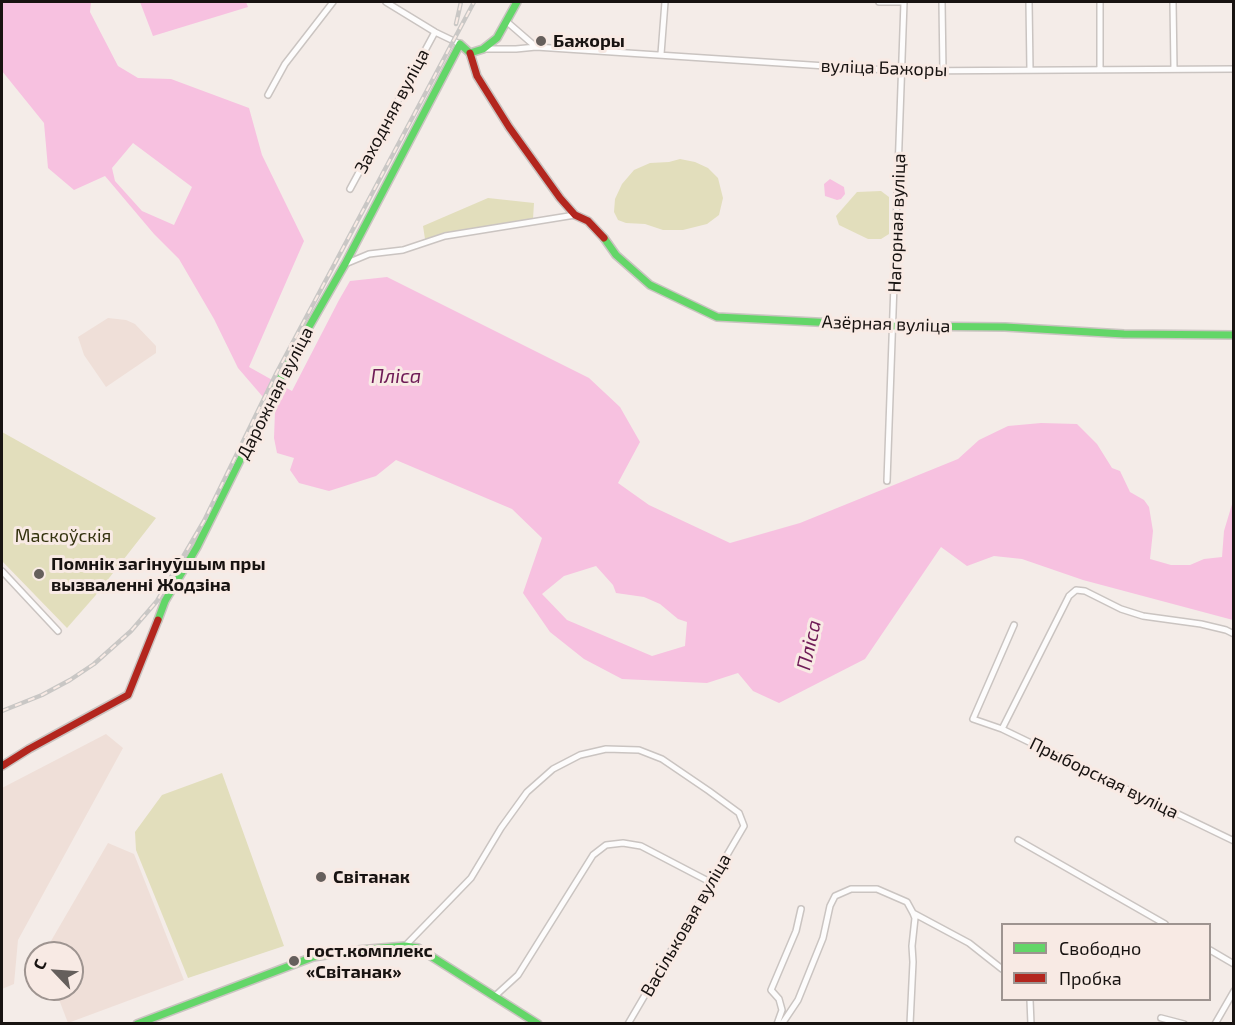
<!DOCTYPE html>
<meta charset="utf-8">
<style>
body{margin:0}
#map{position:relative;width:1235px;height:1025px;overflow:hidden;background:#f4ece8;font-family:"Exo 2",sans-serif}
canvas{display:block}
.frame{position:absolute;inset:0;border:3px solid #181311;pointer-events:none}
.legend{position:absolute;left:1001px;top:923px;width:210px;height:78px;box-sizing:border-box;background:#f8eae4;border:2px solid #9e9490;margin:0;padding:8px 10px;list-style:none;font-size:18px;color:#181311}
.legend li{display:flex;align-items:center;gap:12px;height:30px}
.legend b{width:30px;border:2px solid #9e9490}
.north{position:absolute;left:24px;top:941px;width:60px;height:60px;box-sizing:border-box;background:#f8eae4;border:2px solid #9e9490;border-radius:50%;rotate:295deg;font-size:16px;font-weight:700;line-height:24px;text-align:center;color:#181311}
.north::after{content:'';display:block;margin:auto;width:21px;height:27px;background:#655f5c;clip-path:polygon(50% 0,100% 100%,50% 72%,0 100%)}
</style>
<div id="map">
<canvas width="1235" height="1025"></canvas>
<div class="frame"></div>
<ul class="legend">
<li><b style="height:8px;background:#63d668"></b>Свободно</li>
<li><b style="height:8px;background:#b3261e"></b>Пробка</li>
</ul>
<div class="north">С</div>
</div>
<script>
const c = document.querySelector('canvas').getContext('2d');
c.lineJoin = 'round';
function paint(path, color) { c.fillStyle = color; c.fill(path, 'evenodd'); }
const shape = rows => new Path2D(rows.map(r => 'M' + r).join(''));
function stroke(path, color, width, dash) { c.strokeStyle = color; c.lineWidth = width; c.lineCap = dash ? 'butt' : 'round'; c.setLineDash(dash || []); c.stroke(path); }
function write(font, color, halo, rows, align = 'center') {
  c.font = font + ' "Exo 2",sans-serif'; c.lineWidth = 6; c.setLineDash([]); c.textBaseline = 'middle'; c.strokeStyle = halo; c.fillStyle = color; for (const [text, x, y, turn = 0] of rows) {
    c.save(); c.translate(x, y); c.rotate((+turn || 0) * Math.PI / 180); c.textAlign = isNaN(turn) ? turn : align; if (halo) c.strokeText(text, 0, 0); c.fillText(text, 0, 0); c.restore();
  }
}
paint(shape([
 [108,318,126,320,135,324,156,346,156,353,106,387,84,355,78,337],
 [106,734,123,748,18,940,14,984,2,989,2,788],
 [108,843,134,854,184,980,68,1023,55,989,72,989,72,953,44,953]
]), '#efdfd8');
paint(shape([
 [680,159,695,162,708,168,718,178,723,198,719,215,707,224,683,230,663,230,645,224,626,223,618,220,614,212,615,199,622,184,634,170,650,163,669,162],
 [881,191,889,197,889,234,881,239,868,239,839,225,836,216,857,192],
 [488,198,534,203,533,219,447,233,425,239,423,226],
 [2,432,156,518,95,596,67,628,2,561],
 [222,773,284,946,188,978,136,850,135,832,162,795]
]), '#e2debc');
paint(shape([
 [2,2,91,2,90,12,118,66,138,78,171,79,249,108,262,155,304,241,249,367,292,391,339,300,350,281,387,277,589,378,620,407,640,442,618,483,649,505,730,543,800,523,958,459,979,440,1008,426,1041,423,1077,424,1097,444,1112,468,1120,471,1130,492,1144,500,1149,507,1153,531,1150,559,1171,565,1190,565,1204,559,1222,557,1224,531,1233,501,1233,620,1083,580,1022,559,994,556,967,566,941,547,865,659,779,703,753,691,738,673,707,683,622,679,584,659,550,632,523,593,542,538,512,509,396,460,376,476,329,491,299,483,290,470,294,458,277,453,274,438,275,411,238,368,214,319,179,259,154,234,105,176,74,190,48,168,44,123,2,71],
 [133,143,192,187,174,225,142,211,115,181,112,168],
 [596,566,613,585,616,593,644,597,660,604,678,619,687,622,685,646,652,656,567,620,542,594,564,576],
 [140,2,246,2,248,7,153,36],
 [830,179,844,187,845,194,841,199,837,200,825,196,824,184]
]), '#f7c1e0');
const street = shape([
 [386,2,435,32,460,44],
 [879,2,904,2],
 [942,2,943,72],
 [1029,2,1030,70],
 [1100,2,1100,69],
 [1173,2,1174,69],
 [506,21,536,47],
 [483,49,516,49,536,47,902,71,1234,69],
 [661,54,665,2],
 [268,95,285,64,333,2],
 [350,189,435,32],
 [345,264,369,254,403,250,445,236,575,215],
 [887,481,904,2],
 [2,571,58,631],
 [1014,625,973,719,1002,729,1234,841],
 [1002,729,1069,596,1076,590,1085,591,1121,609,1143,616,1201,624,1226,630,1234,634],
 [1018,840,1165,924],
 [913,913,969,943,1002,969],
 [405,946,471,878,501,828,527,792,553,769,580,755,606,749,639,750,662,759,709,791,739,813,744,826,628,1024],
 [1210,950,1234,964],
 [495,996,518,975,593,855,606,845,623,843,641,846,710,882],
 [1030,1000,1031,1024],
 [1161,1018,1184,1024],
 [777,1024,782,1010,779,999,771,990,796,931,801,909],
 [782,1024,798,1000,823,938,830,906,835,896,851,889,877,889,907,902,913,913,915,918,912,946,913,962,910,1024],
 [1215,1024,1234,991]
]);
const fast = shape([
 [604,238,616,255,650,285,717,317,894,326,1005,327,1124,334,1234,335],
 [158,620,165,601,197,547,286,367,345,264,460,44,470,53,483,49,497,38,517,2],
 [137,1024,313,957,358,950,405,946,418,948,538,1024]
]);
const jam = shape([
 [470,53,477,76,509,127,560,198,575,215,588,221,604,238],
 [2,766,29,749,128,695,158,620]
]);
stroke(street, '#cac4c1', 8);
stroke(fast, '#cac4c1', 10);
stroke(jam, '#cac4c1', 10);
stroke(street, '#fdfcfc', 5);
stroke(fast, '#63d668', 7);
stroke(jam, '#b3261e', 7);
const rail = shape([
 [456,24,461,2],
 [2,711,42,695,70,680,94,664,131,631,157,601,204,521,277,372,474,2]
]);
stroke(rail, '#c9c7c5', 4.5);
stroke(rail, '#f8eae4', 2, [7]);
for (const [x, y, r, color] of [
 [541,41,6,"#655f5c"],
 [39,574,6,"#655f5c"],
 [321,877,6,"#655f5c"],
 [294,961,6,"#655f5c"]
]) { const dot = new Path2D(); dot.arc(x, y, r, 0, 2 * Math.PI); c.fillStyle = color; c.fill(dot); stroke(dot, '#f8eae4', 2); }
write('bold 18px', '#181311', '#f8eae4', [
 ["Бажоры",553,41],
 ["Помнік загінуўшым пры",51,564],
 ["вызваленні Жодзіна",51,585],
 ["Світанак",333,877],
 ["гост.комплекс",306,951],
 ["«Світанак»",306,972]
], 'left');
write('18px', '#181311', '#f8eae4', [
 ["вуліца Бажоры",884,68,2],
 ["Заходняя вуліца",392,111,-62],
 ["Нагорная вуліца",897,223,-88],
 ["Азёрная вуліца",886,324,2],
 ["Дарожная вуліца",275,393,-63],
 ["Прыборская вуліца",1104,778,26],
 ["Васільковая вуліца",686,925,-60]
]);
write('18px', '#34330f', '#f8eae4', [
 ["Маскоўскія",63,536]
]);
write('italic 20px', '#6f1c57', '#f8eae4', [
 ["Пліса",396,376],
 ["Пліса",809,645,-77]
]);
</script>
